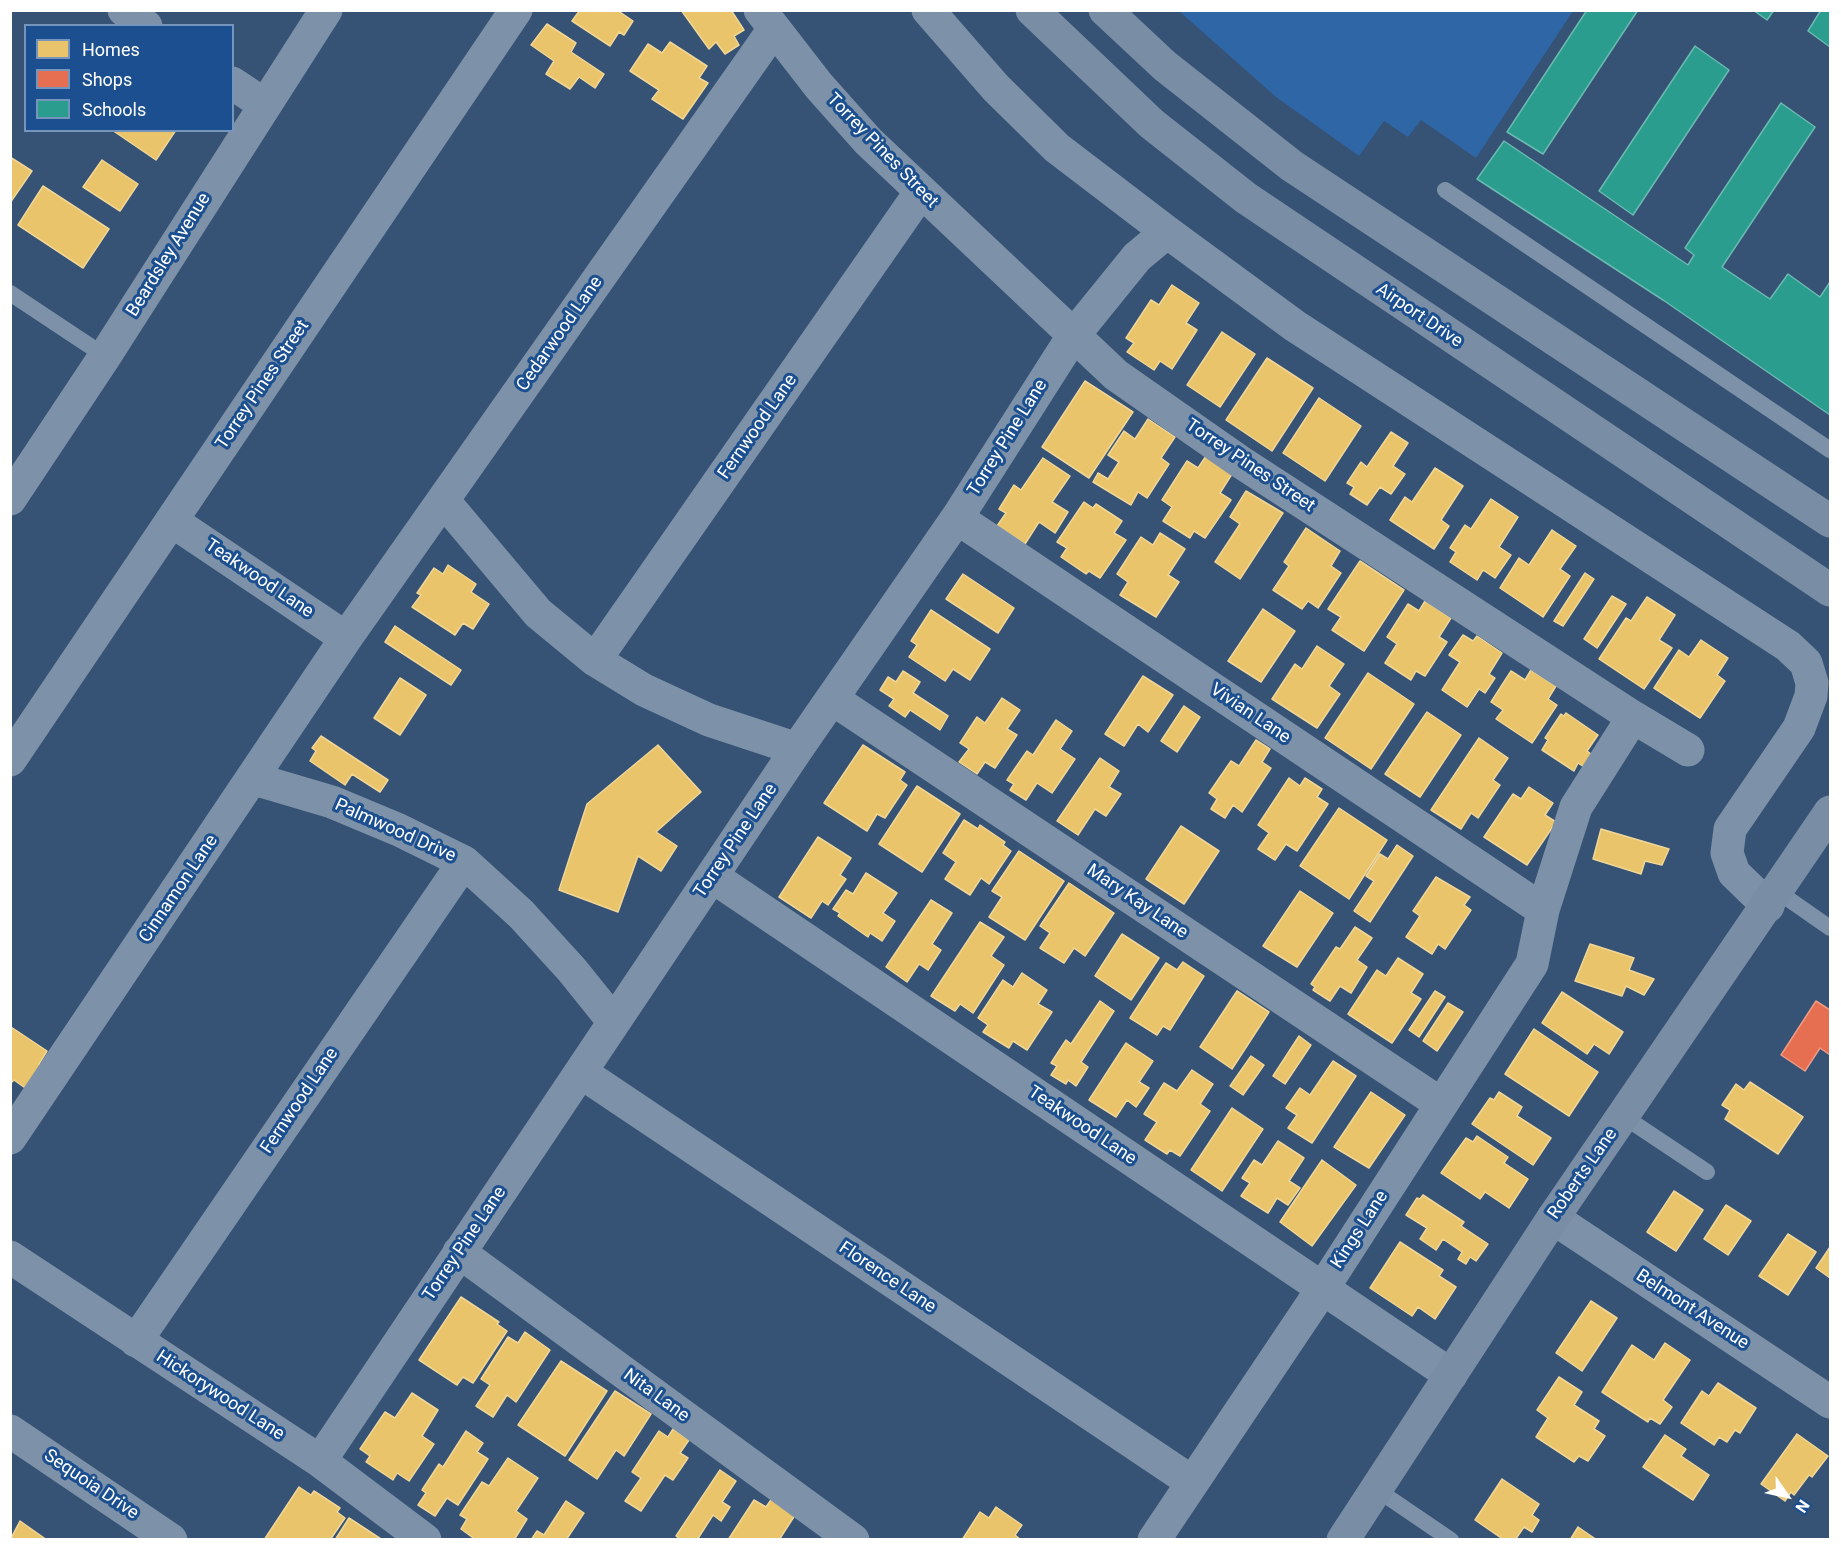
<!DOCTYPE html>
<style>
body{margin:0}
#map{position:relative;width:1841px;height:1550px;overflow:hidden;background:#365274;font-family:Roboto,sans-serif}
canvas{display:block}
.frame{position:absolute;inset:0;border:12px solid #fff;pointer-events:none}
.legend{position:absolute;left:24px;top:24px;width:210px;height:108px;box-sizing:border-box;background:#1b4f8f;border:2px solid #7695bc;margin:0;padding:8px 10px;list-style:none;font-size:18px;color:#fff}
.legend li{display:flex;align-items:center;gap:12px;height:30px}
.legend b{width:30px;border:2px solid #7695bc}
.north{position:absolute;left:1757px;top:1466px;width:60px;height:60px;-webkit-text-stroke:4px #1b4f8f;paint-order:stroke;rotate:124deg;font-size:16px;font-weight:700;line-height:24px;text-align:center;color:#fff}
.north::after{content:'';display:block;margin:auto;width:21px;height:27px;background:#fff;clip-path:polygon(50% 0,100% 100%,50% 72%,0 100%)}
</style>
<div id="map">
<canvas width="1841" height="1550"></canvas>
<div class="frame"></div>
<ul class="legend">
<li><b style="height:16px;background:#e9c46a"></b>Homes</li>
<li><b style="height:16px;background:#e76f51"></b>Shops</li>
<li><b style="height:16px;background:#2a9d8f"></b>Schools</li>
</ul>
<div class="north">N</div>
</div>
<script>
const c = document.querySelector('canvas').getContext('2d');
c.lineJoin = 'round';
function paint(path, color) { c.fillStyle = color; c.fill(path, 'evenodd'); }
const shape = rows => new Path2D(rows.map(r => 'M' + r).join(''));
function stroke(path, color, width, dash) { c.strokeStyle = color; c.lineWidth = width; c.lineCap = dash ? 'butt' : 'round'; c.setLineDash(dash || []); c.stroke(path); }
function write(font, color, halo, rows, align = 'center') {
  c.font = font + ' Roboto,sans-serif'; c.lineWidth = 6; c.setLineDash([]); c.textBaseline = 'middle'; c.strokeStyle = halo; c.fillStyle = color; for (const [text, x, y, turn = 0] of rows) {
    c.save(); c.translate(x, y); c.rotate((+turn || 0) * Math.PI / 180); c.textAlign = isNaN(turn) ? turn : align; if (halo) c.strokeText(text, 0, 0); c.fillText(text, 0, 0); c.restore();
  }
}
paint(shape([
 [1179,11,1573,11,1476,158,1421,120,1408,137,1384,121,1359,156,1276,97]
]), '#2f66a5');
const homes = shape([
 [580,10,617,10,633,21,624,35,619,32,610,46,572,21,580,10],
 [681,10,731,10,744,30,734,36,739,45,725,54,716,42,709,49,681,10],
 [547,24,576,43,571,52,604,74,595,88,579,77,570,89,546,74,554,61,531,45,547,24],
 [670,42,707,66,699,78,708,83,683,119,652,99,659,90,630,71,648,44,662,53,670,42],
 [112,130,176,130,156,160,112,130],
 [10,157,32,171,10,203,10,157],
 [102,160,138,184,120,211,83,187,102,160],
 [43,186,109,229,83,268,18,225,43,186],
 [1172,285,1199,303,1186,323,1197,330,1172,369,1160,361,1154,370,1127,352,1134,343,1126,338,1151,300,1159,305,1172,285],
 [1222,332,1255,354,1220,407,1187,385,1222,332],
 [1267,358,1313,388,1272,451,1226,420,1267,358],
 [1085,381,1133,412,1089,478,1042,447,1085,381],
 [1319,398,1361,426,1325,481,1283,453,1319,398],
 [1148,419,1175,437,1161,458,1169,464,1147,498,1138,492,1131,505,1093,482,1098,473,1108,479,1119,462,1108,455,1124,431,1135,439,1148,419],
 [1391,432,1408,443,1393,466,1405,474,1391,494,1380,487,1367,505,1350,494,1354,487,1347,483,1361,462,1367,467,1391,432],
 [1206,456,1232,474,1220,493,1231,500,1205,538,1194,531,1190,538,1163,521,1172,507,1162,500,1187,461,1198,468,1206,456],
 [1043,458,1070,476,1052,502,1068,512,1055,533,1039,522,1025,544,997,526,1006,513,999,509,1014,485,1021,490,1043,458],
 [1435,468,1463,486,1441,520,1449,526,1434,549,1390,520,1405,497,1412,502,1435,468],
 [1246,491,1283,513,1240,579,1215,562,1240,524,1230,517,1246,491],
 [1491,499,1518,517,1499,547,1511,555,1495,578,1483,570,1477,580,1450,562,1456,552,1450,548,1465,525,1471,529,1491,499],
 [1084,502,1093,508,1096,504,1122,521,1114,533,1126,540,1100,578,1089,571,1086,574,1061,557,1067,548,1057,542,1084,502],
 [1306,528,1340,551,1331,566,1341,573,1318,608,1308,601,1302,609,1273,590,1289,566,1284,562,1306,528],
 [1552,530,1576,546,1560,569,1570,576,1543,617,1500,588,1519,558,1529,565,1552,530],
 [1160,533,1185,549,1168,575,1179,582,1156,617,1120,595,1128,582,1117,574,1141,537,1153,545,1160,533],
 [1360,561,1404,590,1364,651,1332,630,1341,617,1328,609,1360,561],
 [448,565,476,584,471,592,489,604,473,629,463,623,455,635,412,607,421,595,417,593,434,568,443,574,448,565],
 [1585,573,1594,579,1563,626,1554,621,1585,573],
 [963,574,1014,608,998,633,946,599,963,574],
 [1612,596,1626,604,1597,648,1584,639,1612,596],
 [1647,597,1675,615,1659,640,1672,648,1644,689,1599,659,1626,618,1631,621,1647,597],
 [1425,601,1451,618,1439,637,1447,642,1425,676,1416,671,1411,680,1385,663,1397,644,1387,637,1408,604,1419,611,1425,601],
 [1263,609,1295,631,1261,682,1228,661,1263,609],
 [931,610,990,649,970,680,953,669,945,681,909,657,917,645,911,641,931,610],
 [395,626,461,670,451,685,385,642,395,626],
 [1463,635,1473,641,1477,636,1502,653,1489,674,1495,678,1485,693,1479,689,1467,707,1442,690,1460,662,1449,655,1463,635],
 [1701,640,1728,658,1717,675,1725,681,1700,718,1654,688,1679,650,1689,657,1701,640],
 [1317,646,1344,664,1329,686,1340,694,1317,728,1272,699,1295,664,1302,669,1317,646],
 [1531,670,1556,686,1548,699,1557,705,1532,743,1496,719,1503,710,1491,702,1511,671,1525,680,1531,670],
 [903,671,920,682,913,693,948,716,940,730,910,710,905,717,889,706,894,699,880,690,888,677,896,682,903,671],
 [1368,673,1414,704,1371,769,1325,738,1368,673],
 [1143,676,1173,695,1148,732,1138,724,1124,746,1105,734,1143,676],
 [400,678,426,695,400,735,374,718,400,678],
 [1002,698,1020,710,1007,729,1017,735,995,768,985,762,977,774,959,762,969,749,960,743,977,717,985,723,1002,698],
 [1184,706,1200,717,1177,752,1161,741,1184,706],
 [1427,712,1461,735,1420,797,1385,774,1427,712],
 [1566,713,1598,735,1587,751,1595,757,1587,769,1578,763,1574,771,1542,750,1548,740,1545,738,1561,714,1564,716,1566,713],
 [1056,720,1072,731,1060,749,1075,759,1052,793,1037,783,1026,800,1010,790,1014,784,1007,780,1027,751,1033,755,1056,720],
 [321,736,388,780,380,792,352,774,345,785,310,761,316,751,312,748,321,736],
 [1479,738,1508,758,1493,780,1500,785,1478,818,1471,813,1461,829,1431,810,1479,738],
 [1256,740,1270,749,1262,762,1271,768,1242,812,1233,805,1225,818,1211,809,1217,799,1209,793,1231,761,1239,766,1256,740],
 [658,745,701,792,656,832,677,846,661,871,638,856,618,912,559,890,587,804,658,745],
 [863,745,905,772,900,780,907,785,885,818,877,814,867,831,824,803,863,745],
 [1100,758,1119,771,1109,787,1121,794,1106,816,1095,809,1078,835,1057,821,1100,758],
 [1289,778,1300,786,1305,778,1322,789,1317,797,1328,804,1297,851,1286,844,1275,860,1258,849,1269,833,1258,825,1289,778],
 [917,786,960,814,922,872,879,844,917,786],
 [1529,787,1553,803,1545,815,1556,822,1527,865,1484,837,1513,794,1521,799,1529,787],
 [1339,808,1387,840,1349,899,1300,866,1339,808],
 [964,820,978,829,980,825,1005,842,1003,845,1011,851,989,884,981,878,970,895,945,879,956,862,943,853,964,820],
 [1181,826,1219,851,1184,904,1146,879,1181,826],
 [1601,829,1669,849,1662,865,1645,861,1641,874,1593,859,1601,829],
 [818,837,851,858,840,875,846,879,828,905,822,901,811,918,779,897,818,837],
 [1397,845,1413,856,1370,922,1354,911,1374,881,1366,876,1380,854,1388,859,1397,845],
 [1019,851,1064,881,1025,940,989,917,1002,897,992,891,1019,851],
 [866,873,897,893,883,913,895,921,882,941,870,933,868,937,838,916,840,913,833,909,846,890,853,894,866,873],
 [1436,877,1470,897,1464,905,1471,910,1445,949,1438,944,1432,954,1406,937,1420,916,1413,911,1436,877],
 [1069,883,1114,913,1085,956,1074,948,1064,963,1040,948,1050,933,1040,926,1069,883],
 [1300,891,1333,913,1297,967,1263,946,1300,891],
 [931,900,952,913,932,944,941,950,928,970,919,964,907,982,886,967,931,900],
 [980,922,1004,937,991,956,1004,965,973,1013,960,1004,955,1011,931,996,980,922],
 [1355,927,1372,938,1357,960,1367,967,1351,993,1340,986,1330,1001,1313,990,1315,987,1311,984,1336,947,1340,949,1355,927],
 [1122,934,1159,958,1131,1000,1095,976,1122,934],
 [1590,944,1634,958,1629,970,1654,979,1644,995,1626,986,1622,996,1575,981,1590,944],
 [1398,958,1423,974,1411,993,1421,999,1392,1043,1348,1014,1377,970,1386,976,1398,958],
 [1183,962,1204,976,1170,1030,1163,1026,1157,1035,1130,1018,1166,963,1177,970,1183,962],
 [1022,973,1047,990,1038,1004,1052,1012,1027,1050,1013,1041,1009,1048,983,1032,988,1025,978,1018,1003,980,1013,987,1022,973],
 [1237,991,1269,1012,1232,1069,1200,1047,1237,991],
 [1435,991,1445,997,1419,1037,1409,1030,1435,991],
 [1562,992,1623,1032,1609,1054,1594,1044,1587,1054,1542,1023,1562,992],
 [1100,1001,1114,1011,1081,1062,1088,1067,1076,1086,1068,1080,1066,1084,1051,1075,1057,1066,1051,1063,1066,1040,1071,1044,1100,1001],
 [1448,1003,1463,1012,1437,1051,1423,1041,1448,1003],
 [11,1027,47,1051,39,1064,44,1067,28,1090,14,1080,10,1084,11,1027],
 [1534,1029,1598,1072,1569,1116,1505,1074,1534,1029],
 [1299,1036,1311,1045,1285,1084,1273,1076,1299,1036],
 [1126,1043,1153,1061,1139,1082,1149,1088,1136,1107,1127,1100,1116,1117,1089,1100,1126,1043],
 [1251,1056,1264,1065,1243,1095,1230,1086,1251,1056],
 [1333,1061,1356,1076,1312,1143,1288,1128,1297,1115,1286,1108,1300,1088,1310,1095,1333,1061],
 [1192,1070,1213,1084,1200,1104,1210,1111,1180,1156,1170,1150,1167,1154,1145,1140,1157,1122,1144,1114,1164,1083,1177,1091,1192,1070],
 [1750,1082,1803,1117,1778,1154,1725,1119,1730,1110,1722,1105,1736,1084,1744,1090,1750,1082],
 [1371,1092,1405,1115,1369,1168,1334,1147,1371,1092],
 [1499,1092,1522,1107,1517,1116,1551,1138,1533,1165,1472,1124,1490,1098,1494,1100,1499,1092],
 [1232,1108,1263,1129,1222,1191,1191,1170,1232,1108],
 [1477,1136,1508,1157,1504,1163,1528,1179,1509,1208,1485,1192,1480,1199,1441,1173,1466,1138,1473,1142,1477,1136],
 [1278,1141,1304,1158,1289,1181,1300,1188,1288,1205,1277,1198,1268,1213,1241,1196,1250,1183,1242,1178,1254,1160,1262,1165,1278,1141],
 [1322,1160,1356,1185,1312,1246,1280,1222,1322,1160],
 [1674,1191,1703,1210,1676,1251,1647,1232,1674,1191],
 [1423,1195,1464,1222,1461,1226,1488,1244,1476,1261,1470,1257,1466,1264,1458,1259,1462,1252,1443,1239,1436,1250,1420,1239,1427,1228,1406,1215,1417,1198,1420,1199,1423,1195],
 [1726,1205,1751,1221,1728,1255,1704,1239,1726,1205],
 [1788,1234,1816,1252,1788,1295,1759,1276,1788,1234],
 [1400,1242,1443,1270,1439,1276,1456,1287,1435,1319,1418,1307,1412,1316,1370,1288,1400,1242],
 [1830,1247,1830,1278,1816,1268,1830,1247],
 [461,1297,499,1322,497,1324,507,1331,473,1383,463,1377,457,1385,419,1360,461,1297],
 [1591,1301,1617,1318,1582,1371,1556,1353,1591,1301],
 [525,1332,550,1350,516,1402,507,1395,493,1417,476,1406,490,1385,481,1379,508,1337,518,1343,525,1332],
 [1665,1343,1690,1360,1663,1400,1672,1407,1660,1424,1650,1418,1648,1422,1602,1392,1632,1345,1654,1360,1665,1343],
 [561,1361,607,1391,565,1456,518,1425,561,1361],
 [1559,1377,1582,1392,1574,1405,1599,1421,1594,1429,1605,1436,1588,1461,1579,1456,1574,1462,1536,1437,1548,1418,1537,1410,1559,1377],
 [1718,1383,1756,1408,1740,1433,1735,1430,1727,1442,1719,1437,1714,1445,1681,1423,1702,1391,1709,1396,1718,1383],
 [615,1391,651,1414,624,1456,616,1450,597,1479,569,1460,615,1391],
 [412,1393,438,1410,422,1436,434,1444,409,1481,397,1473,393,1480,366,1462,370,1456,360,1449,385,1412,395,1418,412,1393],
 [673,1429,689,1440,680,1453,688,1458,673,1480,665,1475,641,1511,625,1501,641,1478,632,1472,659,1431,668,1437,673,1429],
 [466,1431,483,1443,477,1452,488,1459,458,1505,447,1498,435,1516,418,1505,426,1493,422,1490,439,1464,443,1467,466,1431],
 [1797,1434,1828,1456,1812,1477,1809,1475,1794,1495,1791,1492,1785,1501,1761,1484,1797,1434],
 [1665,1435,1686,1449,1681,1456,1709,1475,1693,1500,1643,1467,1665,1435],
 [508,1458,538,1478,516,1511,527,1519,514,1540,476,1540,461,1529,467,1519,460,1515,482,1482,489,1486,508,1458],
 [720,1470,736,1481,722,1502,730,1507,721,1521,713,1515,697,1540,681,1540,676,1536,720,1470],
 [1502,1479,1539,1504,1532,1515,1539,1520,1532,1532,1524,1527,1515,1540,1504,1540,1475,1520,1502,1479],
 [299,1487,311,1495,314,1491,340,1508,337,1512,345,1518,330,1540,264,1540,299,1487],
 [773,1497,797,1512,779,1540,728,1540,754,1500,766,1507,773,1497],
 [566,1501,584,1513,566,1540,531,1540,537,1531,544,1535,566,1501],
 [996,1507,1022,1525,1015,1535,1021,1540,962,1540,980,1512,989,1518,996,1507],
 [349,1518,381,1539,381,1540,335,1540,349,1518],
 [20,1521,47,1540,10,1540,20,1521],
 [1578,1527,1597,1540,1570,1540,1578,1527]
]);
paint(homes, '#e9c46a');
stroke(homes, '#f0d697', 1.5);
const shops = shape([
 [1816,1001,1830,1010,1830,1055,1820,1048,1805,1071,1781,1055,1816,1001]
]);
paint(shops, '#e76f51');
stroke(shops, '#ee9a85', 1.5);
const schools = shape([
 [1587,10,1638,10,1543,154,1507,132,1587,10],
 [1753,10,1774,10,1767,20,1753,10],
 [1821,10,1830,10,1830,47,1808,31,1821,10],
 [1695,46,1729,70,1633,215,1599,191,1695,46],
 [1781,103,1815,127,1722,267,1770,299,1788,274,1820,297,1830,282,1830,415,1663,300,1477,179,1504,141,1688,265,1694,255,1685,248,1781,103]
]);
paint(schools, '#2a9d8f');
stroke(schools, '#6abab1', 1.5);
stroke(shape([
 [1445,190,1830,450],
 [10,293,105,356],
 [1777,891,1830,928],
 [1623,1116,1707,1172],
 [1376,1489,1451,1540]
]), '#7d92a8', 16);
stroke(shape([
 [124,10,146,26],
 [760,10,819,86,868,141,1116,375,1239,461,1633,717,1576,807,1543,910,1532,964,1323,1288,1154,1540],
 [928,10,996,88,1057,148,1167,232,1295,326,1788,646,1806,663,1812,683,1811,696,1799,728,1730,829,1727,853,1734,873,1768,906],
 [232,83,265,105],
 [10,499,105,356,326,10],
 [443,500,538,613,595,660,644,690,709,720,797,749],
 [957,518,1543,910],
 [172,521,346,638],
 [595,660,920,193],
 [834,700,1441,1104],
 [1633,717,1688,750],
 [10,760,516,10],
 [254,779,332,802,399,830,464,862,521,914,572,970,613,1021],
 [713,877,1451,1375],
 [582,1073,1192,1482],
 [10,1138,346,638,774,29],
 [1553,1218,1830,1402],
 [459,1252,853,1540],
 [10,1257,320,1461,425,1540],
 [136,1341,464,862],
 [10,1431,171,1540],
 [320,1461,797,749,957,518,1073,336,1137,257,1167,232]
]), '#7d92a8', 33);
stroke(shape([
 [1032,10,1152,124,1246,198,1830,590],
 [1105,10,1165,66,1292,166,1830,521],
 [1343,1540,1553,1218,1830,812]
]), '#798da4', 33);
write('18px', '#fff', '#1b4f8f', [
 ["Torrey Pines Street",882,151,46],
 ["Beardsley Avenue",169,255,-58],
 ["Airport Drive",1419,316,34],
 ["Cedarwood Lane",560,334,-55],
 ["Torrey Pines Street",263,385,-56],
 ["Fernwood Lane",758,427,-55],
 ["Torrey Pine Lane",1008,438,-58],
 ["Torrey Pines Street",1250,466,34],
 ["Teakwood Lane",259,579,34],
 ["Vivian Lane",1250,714,34],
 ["Palmwood Drive",395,831,24],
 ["Torrey Pine Lane",736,841,-56],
 ["Cinnamon Lane",179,889,-56],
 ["Mary Kay Lane",1137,902,34],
 ["Fernwood Lane",300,1101,-56],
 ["Teakwood Lane",1082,1126,34],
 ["Roberts Lane",1583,1174,-55],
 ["Kings Lane",1360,1230,-57],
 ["Torrey Pine Lane",465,1244,-56],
 ["Florence Lane",887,1278,34],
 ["Belmont Avenue",1692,1310,33],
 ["Hickorywood Lane",220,1396,33],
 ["Nita Lane",656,1396,36],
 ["Sequoia Drive",91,1485,34]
]);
</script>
